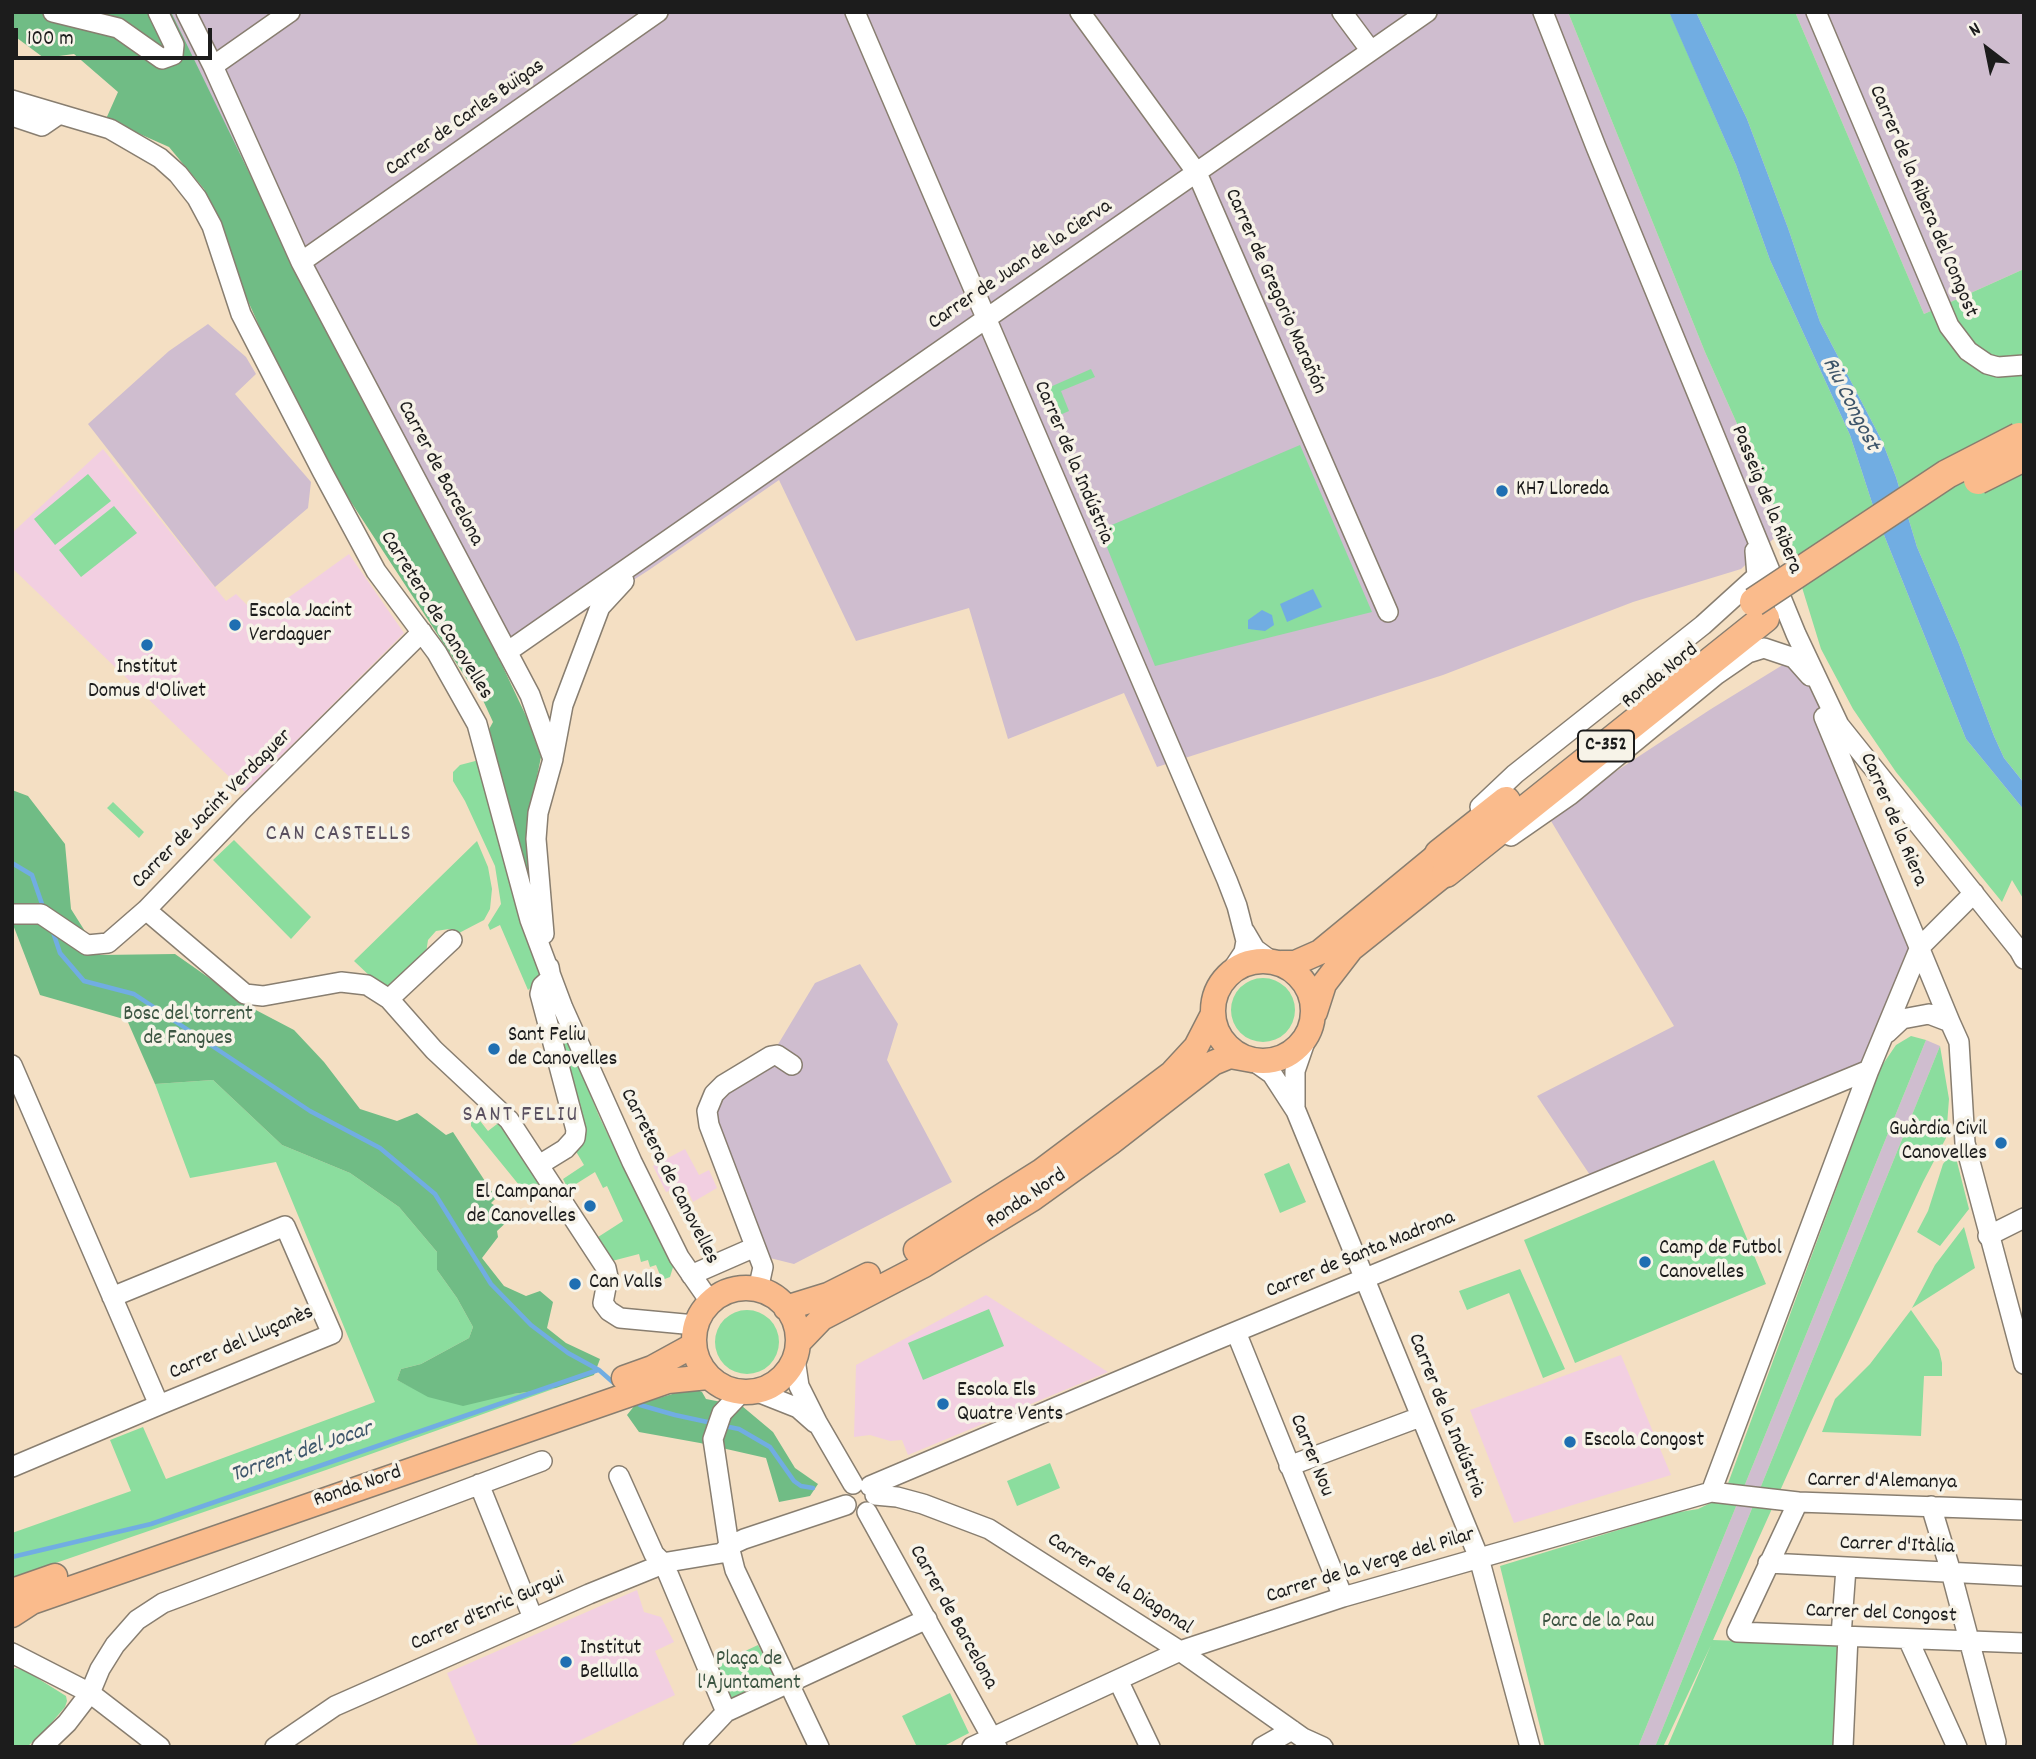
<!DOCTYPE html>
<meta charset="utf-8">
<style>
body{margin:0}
#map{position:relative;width:2036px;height:1759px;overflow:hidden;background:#f4dfc3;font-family:Dekko,sans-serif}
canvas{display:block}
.frame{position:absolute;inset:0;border:14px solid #1c1c1c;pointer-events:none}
.north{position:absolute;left:1952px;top:14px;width:70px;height:70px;-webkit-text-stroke:5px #f7f3e8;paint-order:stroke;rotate:328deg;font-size:19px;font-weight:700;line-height:28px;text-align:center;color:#1c1c1c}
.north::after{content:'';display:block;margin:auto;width:24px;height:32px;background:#1c1c1c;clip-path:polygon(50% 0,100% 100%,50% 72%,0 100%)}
.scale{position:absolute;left:14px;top:28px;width:198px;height:32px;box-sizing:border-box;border:4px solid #1c1c1c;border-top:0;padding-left:9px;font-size:21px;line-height:24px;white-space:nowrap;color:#1c1c1c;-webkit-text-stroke:5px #f7f3e8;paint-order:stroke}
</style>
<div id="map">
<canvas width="2036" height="1759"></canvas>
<div class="frame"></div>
<div class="north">N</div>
<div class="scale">100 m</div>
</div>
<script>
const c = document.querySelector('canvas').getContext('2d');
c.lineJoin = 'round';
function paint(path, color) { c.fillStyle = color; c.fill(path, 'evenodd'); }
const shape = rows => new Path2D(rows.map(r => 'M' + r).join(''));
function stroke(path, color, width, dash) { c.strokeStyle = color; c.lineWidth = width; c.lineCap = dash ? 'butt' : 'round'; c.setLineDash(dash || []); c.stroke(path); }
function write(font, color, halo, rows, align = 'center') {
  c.font = font + ' Dekko,sans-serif'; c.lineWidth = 7; c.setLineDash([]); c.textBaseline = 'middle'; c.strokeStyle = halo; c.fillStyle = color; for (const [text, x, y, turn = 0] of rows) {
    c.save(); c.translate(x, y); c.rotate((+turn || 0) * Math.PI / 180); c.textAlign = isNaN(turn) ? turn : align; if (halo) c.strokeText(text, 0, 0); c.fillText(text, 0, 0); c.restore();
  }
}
paint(shape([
 [103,449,226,601,236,594,260,618,349,554,404,633,245,792,12,568,12,533],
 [685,1149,699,1175,709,1170,717,1188,693,1202,685,1185,666,1192,653,1166],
 [986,1295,1108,1372,908,1455,902,1440,890,1441,870,1435,854,1437,856,1365],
 [1621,1355,1671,1475,1514,1523,1470,1410],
 [637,1590,644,1612,661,1617,674,1642,655,1651,675,1695,566,1747,479,1747,447,1673]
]), '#f2cfe1');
paint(shape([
 [170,12,1568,12,1705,352,1784,529,1741,569,1633,602,1443,675,1157,767,1124,693,1008,739,969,608,856,641,779,480,649,570,502,665,296,269],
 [1795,12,2024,12,2024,269,1924,314],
 [208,324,246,357,256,374,235,394,311,482,308,508,215,587,88,424,169,351],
 [1794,658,1814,693,1920,947,1869,1070,1596,1184,1537,1096,1674,1026,1548,816,1711,709],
 [860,964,898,1024,887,1060,952,1182,794,1264,770,1258,710,1103,771,1056,815,983],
 [1926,1040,1940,1046,1818,1346,1655,1747,1638,1747]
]), '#cfbdcf');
paint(shape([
 [1568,12,1669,12,1673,20,1736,165,1770,260,1850,435,1876,515,1966,739,2024,810,2024,900,2012,880,2002,902,1896,772,1853,709,1821,649,1784,529,1705,352],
 [1696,12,1795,12,1924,314,2024,269,2024,783,2004,758,1994,736,1959,644,1917,547,1896,477,1882,441,1820,322,1788,228,1747,119],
 [1091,369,1095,377,1061,391,1069,411,1053,418,1041,391],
 [1300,445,1372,612,1155,666,1100,530],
 [88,474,111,501,55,545,34,519],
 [114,506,137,533,81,577,59,550],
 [483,759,544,977,528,990,500,925,490,930,488,925,501,904,495,866,465,801,453,781,453,772,460,765],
 [113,802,144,832,139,838,107,808],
 [234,840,311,917,291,939,213,860],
 [477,841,488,867,492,889,490,909,484,920,459,933,449,929,436,931,428,940,426,953,390,987,372,978,354,961],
 '1231 1010a32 32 0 1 1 64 0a32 32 0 1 1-64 0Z',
 [549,993,599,1116,631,1183,674,1264,670,1277,662,1280,656,1265,650,1267,648,1260,641,1262,639,1254,612,1261,595,1239,623,1221,607,1186,603,1188,595,1172,568,1189,563,1179,584,1165,574,1148,583,1142,581,1121],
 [1911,1036,1926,1040,1638,1747,1545,1747,1500,1566,1674,1513,1698,1509,1723,1497,1881,1067,1896,1045],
 [1940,1046,1949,1099,1946,1138,1923,1182,1810,1424,1713,1640,1846,1645,1842,1746,1668,1745,1711,1645,1663,1747,1655,1747],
 [213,1080,282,1145,350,1173,399,1207,437,1252,437,1270,457,1298,473,1327,469,1338,421,1364,401,1369,397,1380,413,1388,513,1394,556,1388,326,1470,12,1578,12,1533,131,1491,110,1440,143,1427,166,1479,375,1402,276,1162,190,1178,155,1084],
 [477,1117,488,1131,501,1121,546,1192,537,1199,528,1196,471,1126,471,1121],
 [1954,1150,1969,1209,1940,1246,1917,1232,1928,1211,1943,1164],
 [1714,1160,1766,1284,1575,1363,1524,1240],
 [1289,1163,1306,1202,1280,1213,1264,1174],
 [1964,1227,1975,1268,1912,1308,1935,1265],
 [1520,1269,1565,1369,1543,1378,1509,1293,1467,1310,1459,1291],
 [989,1309,1004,1346,923,1380,908,1343],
 [1911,1310,1939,1350,1942,1363,1942,1376,1924,1376,1921,1436,1822,1432,1835,1399,1870,1364],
 '715 1342a32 32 0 1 1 64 0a32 32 0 1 1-64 0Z',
 [1050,1463,1060,1488,1017,1506,1007,1481],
 [758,1645,779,1681,729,1706,713,1666],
 [16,1668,26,1671,66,1696,67,1701,65,1707,47,1728,27,1747,12,1747,12,1669],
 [950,1693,969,1733,942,1747,917,1747,902,1716]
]), '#8bdd9e');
paint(shape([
 [12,12,171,12,296,269,502,665,527,718,541,757,531,806,528,879,487,733,493,722,476,685,468,681,349,499,278,368,239,281,204,189,169,147,106,119,118,92,74,54,44,58,17,38,12,42],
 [12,790,28,796,65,844,71,909,100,955,175,954,252,1008,294,1030,324,1062,360,1109,397,1121,417,1113,446,1135,453,1132,496,1198,491,1203,512,1217,497,1231,498,1237,482,1258,504,1286,526,1296,540,1291,553,1302,547,1328,566,1343,600,1359,594,1375,556,1388,513,1394,463,1406,428,1397,397,1380,401,1369,421,1364,469,1338,473,1327,457,1298,437,1270,437,1252,399,1207,350,1173,282,1145,213,1080,155,1084,127,1020,40,995,12,922],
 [693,1388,702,1392,706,1399,742,1406,773,1432,795,1468,818,1484,810,1496,779,1502,766,1458,700,1443,639,1432,627,1415,635,1405]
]), '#70bc85');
paint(shape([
 [1669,12,1696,12,1747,119,1788,228,1820,322,1882,441,1896,477,1917,547,1959,644,1994,736,2004,758,2024,783,2024,810,1966,739,1876,515,1850,435,1770,260,1736,165],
 [1313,589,1322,607,1287,622,1280,604],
 [1262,610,1272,615,1274,625,1265,631,1248,629,1248,620]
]), '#71ade2');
stroke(shape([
 [12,863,32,875,42,904],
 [53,932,60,953,84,981,134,994,310,1111,380,1148,435,1194,491,1284,531,1325,568,1353,599,1370,616,1385],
 [636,1402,640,1405,675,1415,712,1423],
 [724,1426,739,1429,770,1447,794,1481,801,1486,813,1488],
 [12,1557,151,1524,598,1370]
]), '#71ade2', 4.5);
const minor = shape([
 [53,12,118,28,162,59,173,55,174,45,158,12],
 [186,12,213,66,301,262,530,695,553,759,538,813,536,839,544,934],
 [855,12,1227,880,1237,906,1246,941,1244,952,1230,973],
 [1080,12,1197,173,1388,612],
 [1342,12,1371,51],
 [1543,12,1596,147,1796,634,1839,725,2019,950,2024,959],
 [1816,12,1949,326,1968,351,1987,364,1998,367,2024,365],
 [213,66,290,12],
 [12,100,110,129,160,158,178,174,197,198,212,226,241,314,322,471,376,571,437,653,477,724,530,920,563,1008,632,1162,679,1257,711,1303],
 [12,116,42,126,58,115],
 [301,262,658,12],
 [507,652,1427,12],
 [1824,717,1950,1022],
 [553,758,563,705,600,607,624,581],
 [1480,807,1515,774,1703,625,1757,576,1755,551],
 [1511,836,1570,795,1716,675,1748,653,1764,648,1794,658,1810,676],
 [146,910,245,994,263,996,341,982,367,985,389,999,434,1050,509,1120,606,1268,608,1277,603,1303,609,1311,620,1318,695,1325],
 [12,914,41,914,87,945,108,943,146,910,244,808,422,632],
 [1245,932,1255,949,1270,960],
 [389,999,452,940],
 [1887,1033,1902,1019,1929,1014,1950,1022,1959,1042,1965,1143,2024,1364],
 [1252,1060,1272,1074,1296,1111,1479,1558,1530,1747],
 [12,1065,159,1405,332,1334,285,1226,112,1297],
 [1295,1106,1295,1071,1306,1039],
 [539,1165,565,1149,575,1138,576,1130,540,994,542,986,551,978,549,967],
 [1988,1236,2024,1218],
 [691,1275,755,1247],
 [758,1290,763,1267,709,1125,707,1111,714,1094,723,1085,771,1056,777,1055,792,1065],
 [1236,1332,1343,1597],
 [795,1359,799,1386,817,1422,853,1484],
 [755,1391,798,1408,815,1423],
 [742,1392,722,1413,713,1439,729,1546,735,1570,819,1747],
 [1289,1466,1420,1417],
 [12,1467,159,1405],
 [619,1476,654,1554,664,1564,726,1712],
 [479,1484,533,1618],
 [870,1486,1211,1342,1869,1070],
 [1711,1492,1869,1070,1920,947,1974,893],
 [875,1495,897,1497,923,1504,989,1529,1180,1651,1303,1738,1323,1747],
 [1931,1506,1951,1572,1996,1742],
 [2024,1510,1798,1502,1737,1632,2024,1643],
 [867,1512,997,1747],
 [1768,1563,2024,1576],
 [1841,1636,1846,1568],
 [1908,1639,1957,1747],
 [12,1653,90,1693,160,1747],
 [1118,1680,1150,1747],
 [42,1747,67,1723,90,1693,100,1669,115,1645,137,1620,163,1603,542,1461],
 [275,1747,335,1706,589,1594,668,1562,722,1553,729,1546,744,1539,846,1505],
 [693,1747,726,1712,927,1619],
 [972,1747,1180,1651,1343,1597,1711,1492,1798,1502],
 [1262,1747,1292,1730],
 [1843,1747,1848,1636]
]);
const major = shape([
 '1213 1011a50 50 0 1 1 100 0a50 50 0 1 1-100 0Z',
 [1281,963,1295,963,1320,952,1439,854],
 [1315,1012,1324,984,1351,949,1446,873],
 [916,1250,1040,1172,1172,1073,1196,1047,1213,1014],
 '694 1340a52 52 0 1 1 104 0a52 52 0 1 1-104 0Z',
 [786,1308,828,1295,868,1275],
 [798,1343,822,1318,924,1265,1032,1199,1110,1143,1213,1063,1230,1056,1252,1060],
 [624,1378,652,1368,694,1345],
 [12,1591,55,1576],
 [12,1615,32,1602,668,1381,708,1377]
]);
const highway = shape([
 [1439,854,1506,801],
 [1446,873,1765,618]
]);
stroke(minor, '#887e70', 22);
stroke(major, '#887e70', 27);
stroke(highway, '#887e70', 31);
stroke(minor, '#fff', 19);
stroke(major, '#fabb8c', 24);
stroke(highway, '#fabb8c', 28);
const highwayBridge = shape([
 [1978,480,2024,457],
 [1754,602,1947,474,2019,437]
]);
stroke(highwayBridge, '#887e70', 31, []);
stroke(highwayBridge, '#fabb8c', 28);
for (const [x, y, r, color] of [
 [1502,491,7,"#1f6fb2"],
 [235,625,7,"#1f6fb2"],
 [147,645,7,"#1f6fb2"],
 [494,1049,7,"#1f6fb2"],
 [2001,1143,7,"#1f6fb2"],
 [590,1206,7,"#1f6fb2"],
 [1645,1262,7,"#1f6fb2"],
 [575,1284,7,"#1f6fb2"],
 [943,1404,7,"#1f6fb2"],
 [1570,1442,7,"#1f6fb2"],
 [566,1662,7,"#1f6fb2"]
]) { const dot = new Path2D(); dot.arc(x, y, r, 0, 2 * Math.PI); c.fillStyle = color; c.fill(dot); stroke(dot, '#f7f3e8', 2.5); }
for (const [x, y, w] of [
 [1606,746,56]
]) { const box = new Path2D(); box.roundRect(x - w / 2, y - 15.5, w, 31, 5); c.fillStyle = '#f7f3e8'; c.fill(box); stroke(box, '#1c1c1c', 2); }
write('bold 19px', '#1c1c1c', null, [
 ["C-352",1606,746]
]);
write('21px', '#1c1c1c', '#f7f3e8', [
 ["Carrer de Carles Buïgas",466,119,-35],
 ["Carrer de la Ribera del Congost",1922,202,67],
 ["Carrer de Juan de la Cierva",1021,266,-34],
 ["Carrer de Gregorio Marañón",1274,292,66],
 ["Carrer de la Indústria",1072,463,67],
 ["Carrer de Barcelona",439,474,62],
 ["Passeig de la Ribera",1765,500,68],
 ["Carretera de Canovelles",435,616,58],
 ["Ronda Nord",1661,677,-39],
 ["Carrer de Jacint Verdaguer",213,810,-45],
 ["Carrer de la Riera",1892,820,67],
 ["Carretera de Canovelles",668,1177,63],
 ["Ronda Nord",1027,1200,-34],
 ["Carrer de Santa Madrona",1361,1256,-22],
 ["Carrer del Lluçanès",242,1344,-24],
 ["Carrer de la Indústria",1445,1416,68],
 ["Carrer Nou",1310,1456,68],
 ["Carrer d'Alemanya",1882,1483,1],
 ["Ronda Nord",358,1488,-19],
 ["Carrer d'Itàlia",1897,1547,2],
 ["Carrer de la Verge del Pilar",1371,1567,-17],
 ["Carrer de la Diagonal",1119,1585,33],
 ["Carrer d'Enric Gurgui",488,1613,-24],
 ["Carrer del Congost",1881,1615,2],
 ["Carrer de Barcelona",952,1618,61]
]);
write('21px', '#1c1c1c', '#f7f3e8', [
 ["KH7 Lloreda",1516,491],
 ["Escola Jacint",249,613],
 ["Verdaguer",249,637],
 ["Institut",147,669,"center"],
 ["Domus d'Olivet",147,693,"center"],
 ["Sant Feliu",508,1037],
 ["de Canovelles",508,1061],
 ["Guàrdia Civil",1987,1131,"right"],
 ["Canovelles",1987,1155,"right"],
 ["El Campanar",576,1194,"right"],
 ["de Canovelles",576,1218,"right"],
 ["Camp de Futbol",1659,1250],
 ["Canovelles",1659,1274],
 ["Can Valls",589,1284],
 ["Escola Els",957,1392],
 ["Quatre Vents",957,1416],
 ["Escola Congost",1584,1442],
 ["Institut",580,1650],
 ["Bellulla",580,1674]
], 'left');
write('21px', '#3d5643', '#f7f3e8', [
 ["Bosc del torrent",188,1016],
 ["de Fangues",188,1040],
 ["Parc de la Pau",1598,1623],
 ["Plaça de",749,1661],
 ["l'Ajuntament",749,1685]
]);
write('italic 23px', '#3e566b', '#f7f3e8', [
 ["Riu Congost",1849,405,63],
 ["Torrent del Jocar",302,1454,-19]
]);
c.letterSpacing = '2px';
write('23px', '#5a5060', '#f7f3e8', [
 ["CAN CASTELLS",339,836],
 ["SANT FELIU",521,1117]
]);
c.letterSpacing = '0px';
</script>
